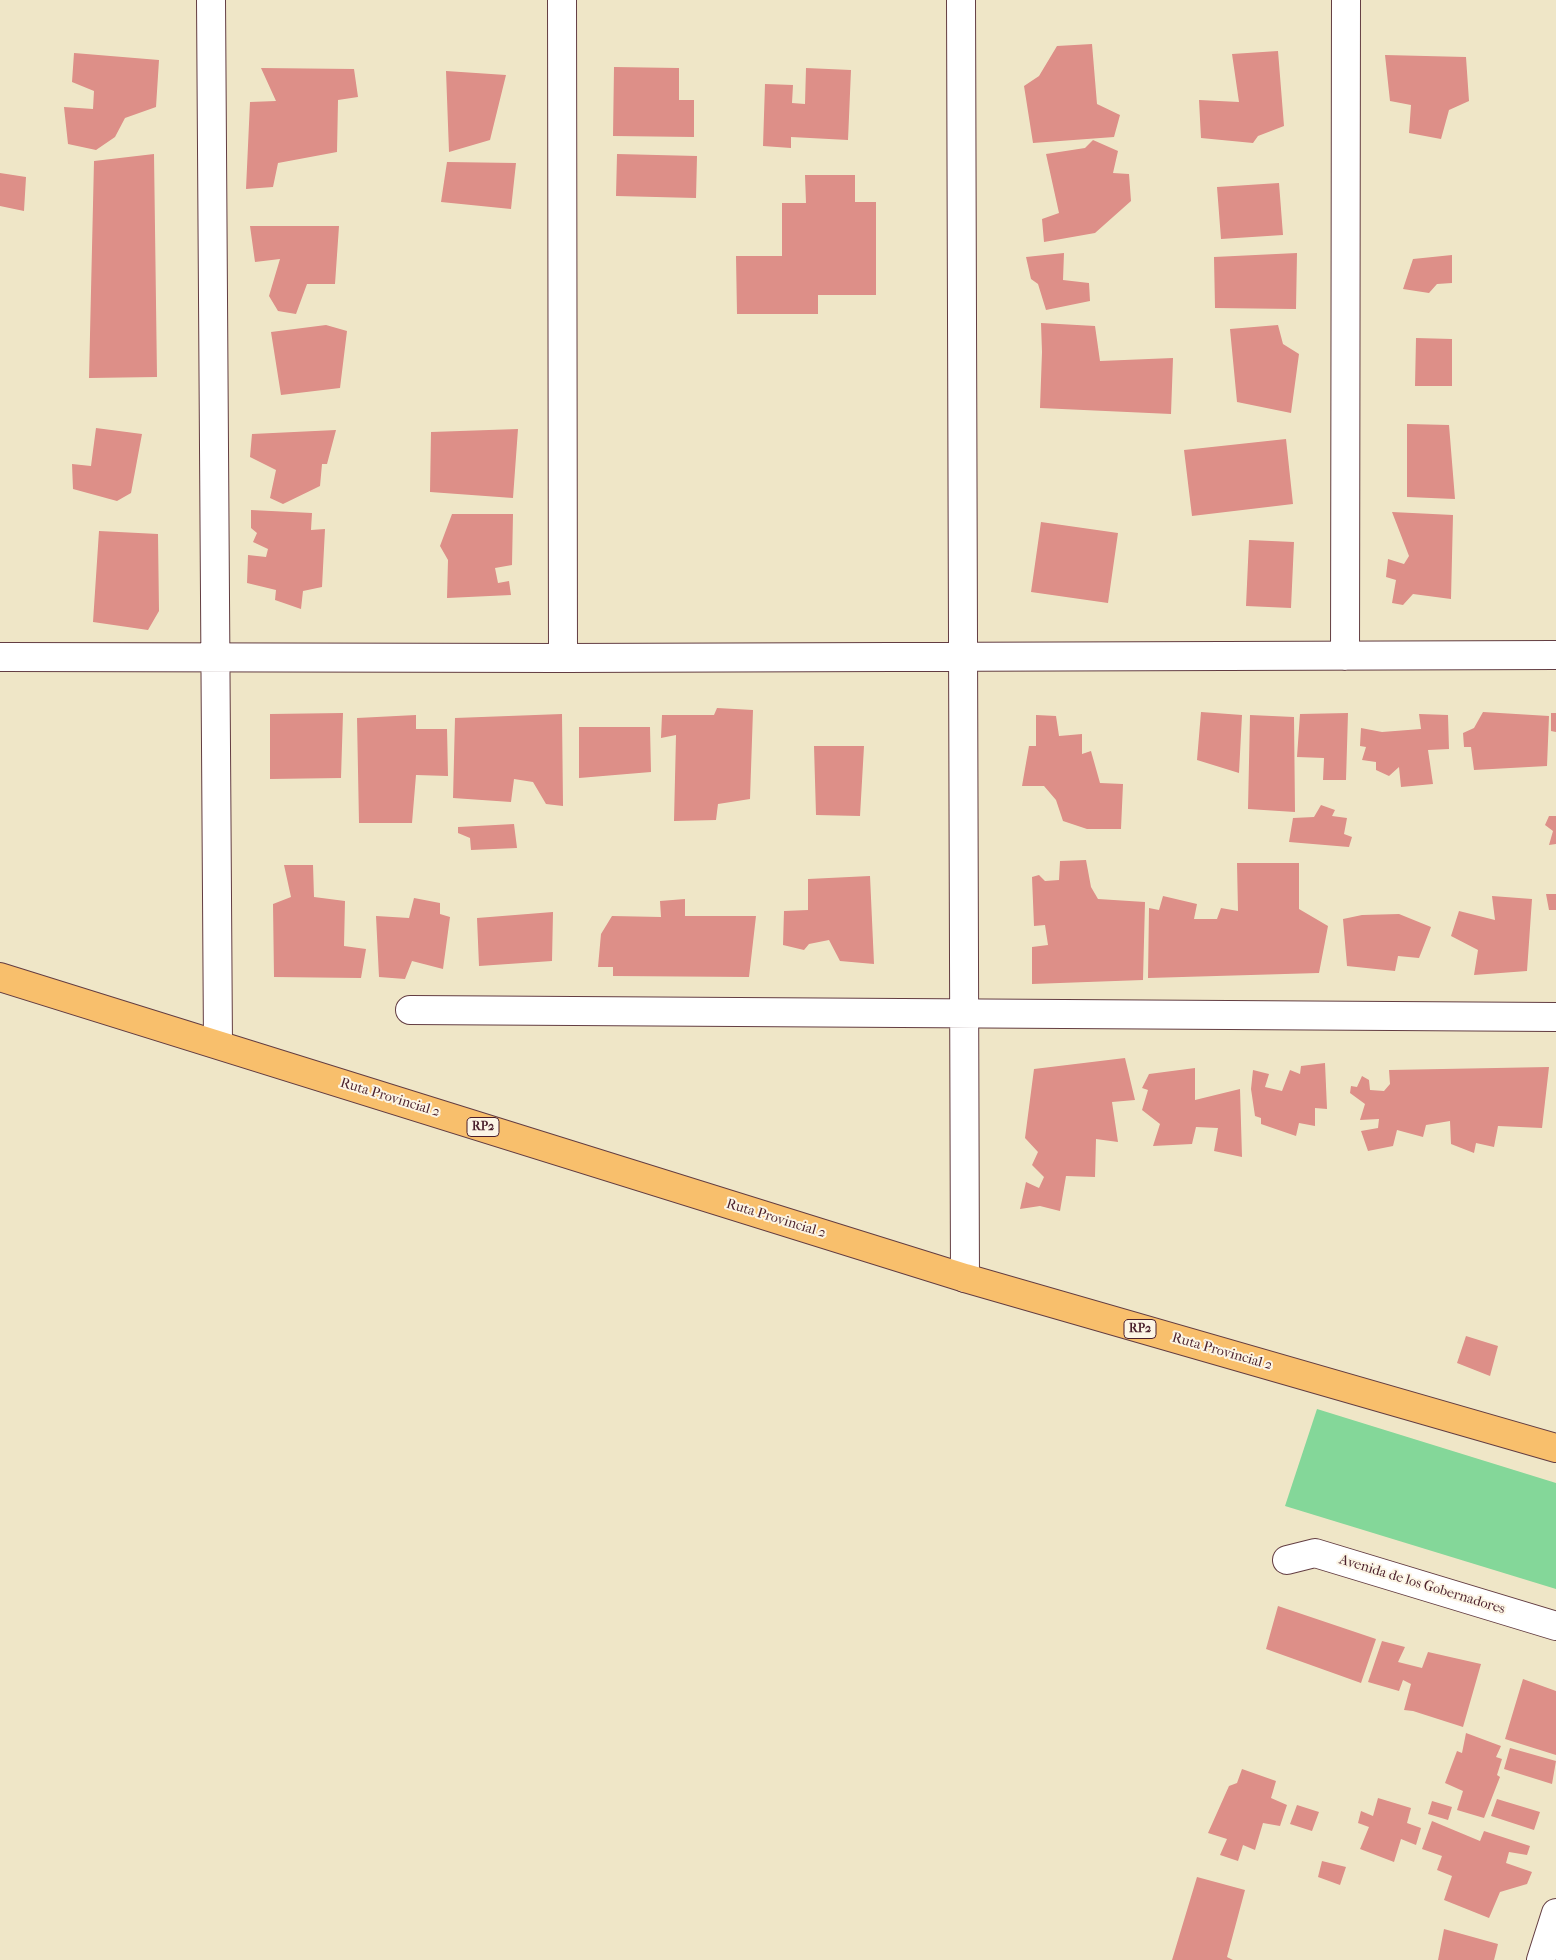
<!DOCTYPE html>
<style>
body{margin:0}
canvas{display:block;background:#efe6c7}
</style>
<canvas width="1556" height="1960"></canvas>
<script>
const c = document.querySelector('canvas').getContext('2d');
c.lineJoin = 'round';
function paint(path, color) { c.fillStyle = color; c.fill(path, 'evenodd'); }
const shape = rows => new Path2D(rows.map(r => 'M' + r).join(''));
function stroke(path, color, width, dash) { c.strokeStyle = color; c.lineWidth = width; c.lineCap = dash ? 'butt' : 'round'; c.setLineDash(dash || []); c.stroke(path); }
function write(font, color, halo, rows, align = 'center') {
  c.font = font + ' "IM FELL French Canon",serif'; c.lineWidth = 4; c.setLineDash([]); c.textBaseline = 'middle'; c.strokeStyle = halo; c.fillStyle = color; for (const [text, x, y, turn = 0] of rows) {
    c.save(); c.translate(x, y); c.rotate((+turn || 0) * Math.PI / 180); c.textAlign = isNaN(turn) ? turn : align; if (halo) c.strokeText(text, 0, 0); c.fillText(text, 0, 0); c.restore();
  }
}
paint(shape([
 [1317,1409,1556,1483,1556,1589,1285,1506]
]), '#84d799');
paint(shape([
 [1092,44,1097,104,1120,115,1114,137,1033,143,1024,86,1039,76,1057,46],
 [1278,51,1284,126,1258,136,1253,143,1201,138,1199,100,1239,102,1232,54],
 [74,53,159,60,156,107,125,118,115,137,96,150,68,144,64,107,93,109,94,91,72,82],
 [1385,55,1466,57,1469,101,1449,110,1441,139,1409,133,1411,105,1390,101],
 [614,67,679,68,679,100,694,100,694,137,613,136],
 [261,68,354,69,358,97,338,100,337,152,278,163,273,187,246,189,250,102,276,101],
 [806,68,851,70,848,140,791,137,791,148,763,146,765,84,793,85,792,103,805,104],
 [446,71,506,75,490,140,449,152],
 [1093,140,1118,151,1113,173,1129,174,1131,201,1095,233,1044,242,1042,219,1059,213,1046,154,1085,148],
 [154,154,157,377,89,378,94,161],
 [617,154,697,156,696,198,616,196],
 [447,162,516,163,511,209,441,202],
 [0,173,26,177,24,211,0,206],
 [805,175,855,175,855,202,876,202,876,295,818,295,818,314,737,314,736,256,782,256,782,203,806,203],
 [1279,183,1283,235,1221,239,1217,187],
 [250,226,339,226,335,284,307,284,296,314,278,311,269,296,280,259,255,262],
 [1064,253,1063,280,1089,283,1090,301,1046,310,1038,284,1031,279,1026,257],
 [1297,253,1296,309,1215,308,1214,257],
 [1452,255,1452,283,1437,284,1429,293,1403,289,1413,259],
 [1041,323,1095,326,1100,361,1173,358,1171,414,1040,408,1042,352],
 [326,325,347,331,340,388,281,395,271,332],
 [1278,325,1283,344,1299,354,1291,413,1237,402,1230,329],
 [1416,338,1452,339,1452,386,1415,386],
 [1407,424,1449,425,1455,499,1407,497],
 [96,428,142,434,131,493,117,501,73,489,72,464,91,466],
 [518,429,513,498,430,492,431,432],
 [336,430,327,464,322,464,320,486,283,504,270,498,276,470,250,457,252,434],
 [1286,439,1293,504,1192,516,1184,450],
 [251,510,312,513,311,530,325,529,322,587,303,591,301,609,275,600,276,590,247,583,248,555,266,557,268,549,253,542,257,533,251,528],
 [1392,512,1453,515,1451,599,1413,594,1403,605,1392,603,1396,580,1386,577,1388,559,1404,564,1409,556],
 [452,514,513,514,512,565,495,568,498,583,509,581,511,595,447,598,448,560,440,546],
 [1041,522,1118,533,1108,603,1031,592],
 [99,531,158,534,159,611,148,630,93,622],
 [1249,540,1294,542,1291,608,1246,606],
 [717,708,753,710,750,799,718,804,716,820,674,821,676,735,661,738,662,715,714,715],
 [1201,712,1242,715,1239,773,1197,760],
 [1483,712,1549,716,1547,766,1474,770,1471,747,1464,747,1463,733,1474,728],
 [343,713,341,778,270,779,270,714],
 [1348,713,1346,780,1323,780,1324,758,1297,757,1300,714],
 [1551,713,1556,713,1556,732,1551,731],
 [562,714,563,806,546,804,533,782,514,779,511,802,453,798,455,718],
 [1419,714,1448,715,1449,749,1428,750,1433,784,1401,787,1399,767,1389,776,1376,770,1376,762,1362,760,1366,747,1360,746,1361,728,1382,732,1421,729],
 [416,715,416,729,447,729,448,776,416,775,412,823,359,823,357,718],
 [1036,715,1056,716,1059,736,1082,734,1082,754,1091,751,1100,783,1123,784,1121,829,1087,829,1063,821,1056,800,1044,786,1022,786,1029,746,1036,746],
 [1250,715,1294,717,1295,812,1248,809],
 [579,727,650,727,651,772,579,778],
 [814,746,864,746,860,816,816,815],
 [1321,805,1335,810,1332,816,1347,818,1344,834,1352,837,1349,847,1289,842,1293,818,1314,817],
 [1549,816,1556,816,1556,844,1549,845,1553,831,1545,825],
 [514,824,517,848,471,850,470,838,458,833,458,827],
 [1086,860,1091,887,1098,899,1145,902,1143,980,1032,984,1032,947,1048,945,1045,925,1034,926,1032,877,1039,875,1045,881,1059,880,1060,861],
 [1237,863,1299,863,1299,909,1328,926,1319,973,1148,978,1149,908,1159,910,1163,896,1197,904,1194,919,1217,919,1221,908,1238,911],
 [284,865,313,865,314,897,345,901,344,946,366,949,361,978,274,977,273,904,291,897],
 [870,876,874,964,840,961,829,940,809,944,804,950,783,945,784,911,808,910,808,879],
 [1546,894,1556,894,1556,910,1549,910],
 [1492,896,1532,899,1527,971,1474,975,1478,950,1451,936,1459,911,1495,920],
 [414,898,440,903,440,914,450,917,443,969,412,961,405,979,379,977,376,916,409,918],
 [685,899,685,916,756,916,749,977,613,976,613,967,598,967,601,934,612,916,661,917,660,901],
 [553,912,552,961,479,966,477,918],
 [1399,914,1431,927,1419,958,1398,956,1395,971,1347,966,1343,919,1362,915],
 [1125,1058,1135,1100,1112,1102,1118,1142,1096,1139,1095,1177,1066,1176,1060,1211,1040,1206,1020,1209,1026,1182,1039,1188,1044,1177,1032,1165,1038,1152,1025,1138,1034,1069],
 [1325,1063,1327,1109,1315,1108,1315,1126,1299,1123,1296,1136,1261,1124,1261,1118,1255,1116,1251,1089,1253,1070,1269,1074,1265,1087,1282,1091,1290,1070,1300,1074,1301,1066],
 [1549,1067,1542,1128,1498,1126,1494,1147,1476,1143,1474,1153,1451,1144,1450,1121,1426,1125,1423,1137,1397,1130,1393,1146,1368,1151,1361,1131,1378,1128,1379,1119,1360,1120,1365,1104,1350,1093,1351,1086,1357,1087,1362,1076,1369,1080,1370,1090,1384,1091,1390,1084,1389,1070],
 [1195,1068,1195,1100,1240,1089,1242,1157,1214,1151,1218,1128,1196,1127,1192,1144,1153,1146,1160,1124,1142,1110,1148,1090,1142,1088,1149,1074],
 [1466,1336,1498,1346,1490,1376,1457,1363],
 [1278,1606,1376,1639,1361,1683,1266,1649],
 [1382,1641,1405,1647,1398,1662,1422,1668,1428,1652,1481,1664,1463,1727,1413,1711,1404,1710,1411,1684,1403,1680,1399,1691,1368,1682],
 [1523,1679,1556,1691,1556,1755,1505,1739],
 [1466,1733,1501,1746,1496,1757,1502,1759,1497,1775,1500,1777,1484,1818,1457,1810,1463,1791,1445,1783,1457,1751,1462,1753],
 [1510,1748,1556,1761,1552,1784,1504,1769],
 [1242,1769,1276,1781,1271,1798,1287,1805,1280,1826,1263,1823,1255,1850,1243,1845,1238,1861,1220,1855,1227,1839,1208,1833,1229,1786,1237,1783],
 [1378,1798,1411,1808,1407,1823,1421,1828,1416,1845,1401,1839,1394,1862,1360,1849,1369,1827,1358,1823,1361,1811,1373,1816],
 [1497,1799,1540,1812,1534,1830,1491,1816],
 [1432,1801,1452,1807,1448,1820,1428,1814],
 [1297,1805,1319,1812,1312,1831,1290,1824],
 [1432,1821,1480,1841,1484,1831,1530,1846,1527,1855,1509,1852,1506,1863,1532,1872,1527,1884,1500,1892,1489,1918,1444,1900,1452,1876,1437,1870,1442,1856,1422,1849],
 [1322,1861,1346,1867,1340,1885,1318,1877],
 [1197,1877,1245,1890,1227,1957,1233,1960,1172,1960],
 [1444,1929,1498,1944,1494,1960,1438,1960]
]), '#dd8f88');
const minor = shape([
 [211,0,218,1044],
 [562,0,563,658],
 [961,0,965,1278],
 [1345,656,1346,0],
 [0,657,563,658,1556,655],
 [410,1010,1556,1017],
 [1287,1560,1315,1553,1556,1626],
 [1541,1960,1556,1913]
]);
const major = shape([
 [0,977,965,1278,1556,1448]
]);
stroke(minor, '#633d42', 30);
stroke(major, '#633d42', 30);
stroke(minor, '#fff', 28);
stroke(major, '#f8bf6c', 28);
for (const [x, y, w] of [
 [483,1127,32],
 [1140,1329,32]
]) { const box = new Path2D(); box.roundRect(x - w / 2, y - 9.5, w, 19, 4); c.fillStyle = '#fcf5e5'; c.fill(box); stroke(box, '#4a1f2b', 1); }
write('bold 12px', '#4a1f2b', null, [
 ["RP2",483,1127],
 ["RP2",1140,1329]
]);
write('14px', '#4a1f2b', '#fcf5e5', [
 ["Ruta Provincial 2",390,1098,17],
 ["Ruta Provincial 2",776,1219,17],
 ["Ruta Provincial 2",1222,1352,16],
 ["Avenida de los Gobernadores",1422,1585,17]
]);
</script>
